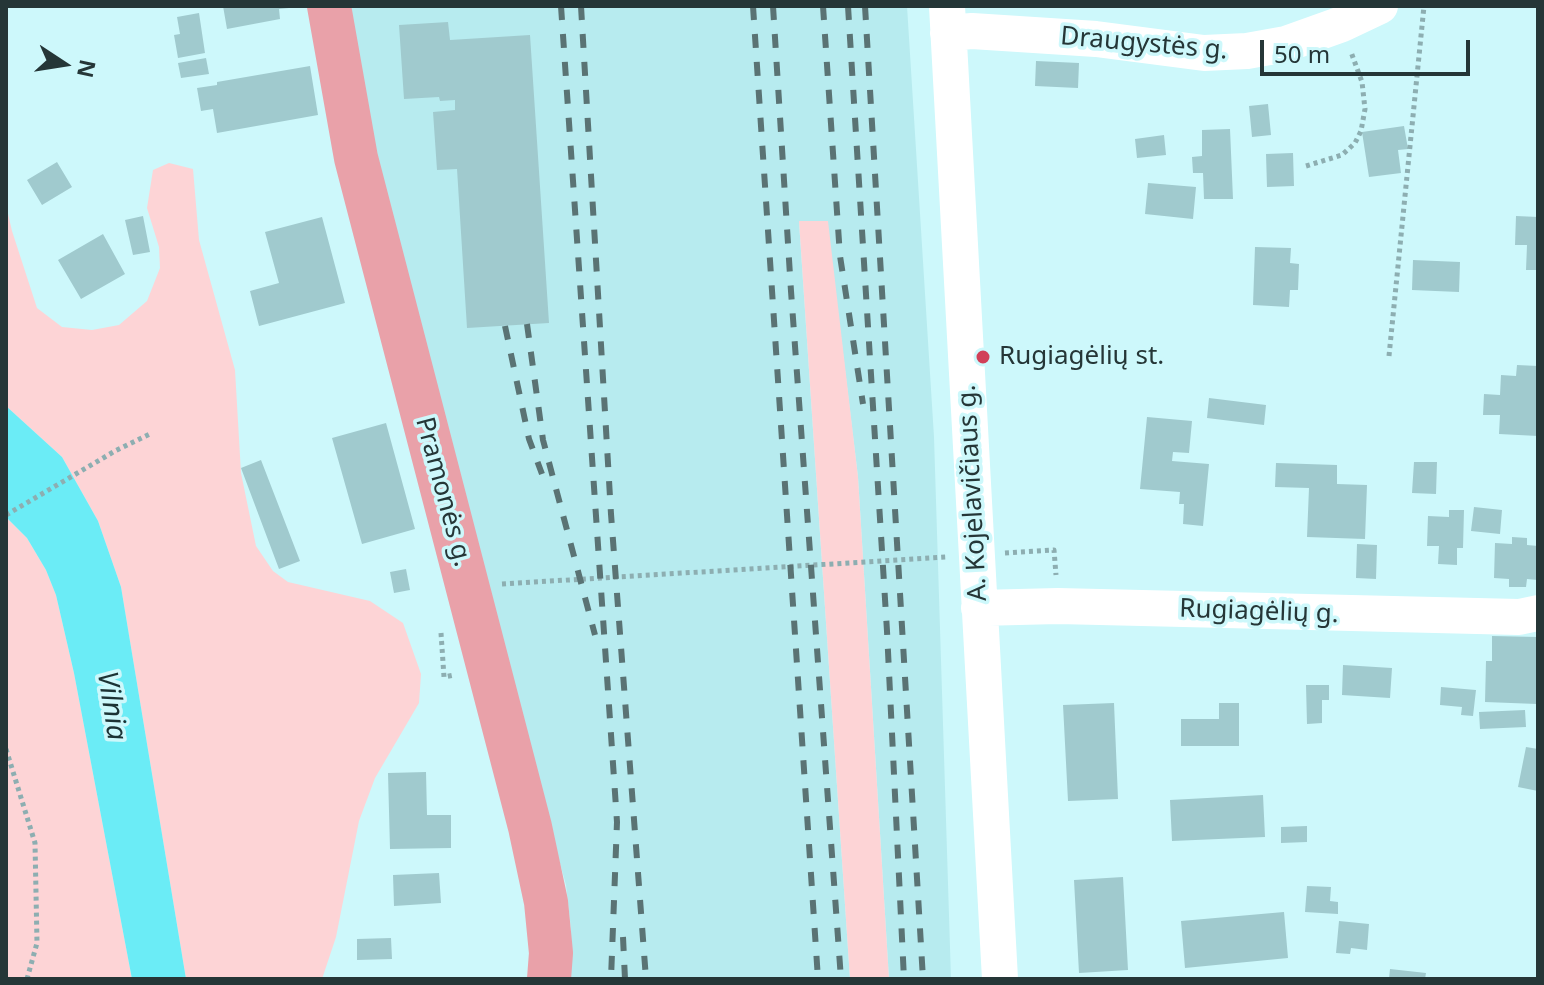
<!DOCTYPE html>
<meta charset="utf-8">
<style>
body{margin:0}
#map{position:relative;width:1544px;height:985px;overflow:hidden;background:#cdf8fb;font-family:"Noto Sans",sans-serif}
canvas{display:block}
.frame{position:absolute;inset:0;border:8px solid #253637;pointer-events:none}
.north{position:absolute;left:24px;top:24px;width:80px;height:80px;-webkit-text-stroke:6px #cdf8fb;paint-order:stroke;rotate:102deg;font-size:22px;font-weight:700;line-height:32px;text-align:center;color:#253637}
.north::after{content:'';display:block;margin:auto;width:28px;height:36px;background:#253637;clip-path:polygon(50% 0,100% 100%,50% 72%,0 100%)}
.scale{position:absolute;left:1260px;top:40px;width:210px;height:36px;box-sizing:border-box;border:4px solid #253637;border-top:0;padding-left:10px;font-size:24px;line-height:28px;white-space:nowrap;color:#253637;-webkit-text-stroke:6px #cdf8fb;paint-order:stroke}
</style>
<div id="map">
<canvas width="1544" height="985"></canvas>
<div class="frame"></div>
<div class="north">N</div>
<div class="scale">50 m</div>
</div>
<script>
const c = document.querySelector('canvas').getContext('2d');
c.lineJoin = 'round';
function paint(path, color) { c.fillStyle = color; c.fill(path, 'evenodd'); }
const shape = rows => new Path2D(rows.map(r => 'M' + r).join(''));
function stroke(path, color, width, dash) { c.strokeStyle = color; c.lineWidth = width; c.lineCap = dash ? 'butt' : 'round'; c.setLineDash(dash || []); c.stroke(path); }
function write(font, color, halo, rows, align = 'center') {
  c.font = font + ' "Noto Sans",sans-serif'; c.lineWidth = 7; c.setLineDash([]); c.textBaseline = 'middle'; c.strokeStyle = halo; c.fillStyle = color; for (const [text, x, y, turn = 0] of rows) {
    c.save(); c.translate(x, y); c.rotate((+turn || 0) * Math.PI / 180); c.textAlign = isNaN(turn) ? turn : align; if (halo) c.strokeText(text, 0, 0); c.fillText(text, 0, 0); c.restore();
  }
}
paint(shape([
 [343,6,907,6,934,437,951,979,889,979,858,477,827,221,799,222,850,979,570,979,571,929,566,885,401,285]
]), '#b7ebef');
paint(shape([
 [169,163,193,169,199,240,235,370,241,473,256,546,273,571,288,582,370,601,403,623,421,674,419,703,375,778,359,821,336,937,322,979,186,979,121,587,98,521,62,457,6,406,6,205,12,231,37,308,62,327,92,330,119,325,147,301,160,268,159,247,147,208,153,170],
 [799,221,828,221,858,477,889,979,850,979],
 [6,517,27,538,46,570,56,595,74,673,132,979,6,979]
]), '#fdd4d6');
paint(shape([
 [6,406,62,457,98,521,121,587,186,979,132,979,74,673,56,595,46,570,27,538,6,517]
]), '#6becf6');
paint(shape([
 [223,6,288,6,289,8,279,9,280,19,227,29],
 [199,13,205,53,178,58,174,35,180,34,177,17],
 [448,22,450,40,530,35,549,323,467,328,457,169,437,170,433,112,455,110,455,100,440,101,439,97,404,99,399,25],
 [206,58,209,74,181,78,178,63],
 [1036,61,1079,63,1078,88,1035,86],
 [310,66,318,115,217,133,213,109,201,111,197,88,217,85,217,82],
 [1268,104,1271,135,1252,137,1249,106],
 [1404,126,1408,149,1398,150,1401,173,1369,177,1362,132],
 [1230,129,1233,199,1204,199,1203,173,1193,173,1192,157,1202,156,1202,130],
 [1164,135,1166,155,1137,158,1135,139],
 [1293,153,1294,186,1267,187,1266,154],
 [57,162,72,187,42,205,27,180],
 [1148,183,1196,187,1193,219,1145,214],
 [143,216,150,252,133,255,125,220],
 [1516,216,1538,217,1538,270,1526,270,1527,245,1515,245],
 [322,217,345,303,259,326,250,291,279,283,265,232],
 [103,234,125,274,81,299,58,260],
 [1255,247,1291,248,1290,263,1299,264,1298,290,1290,290,1289,307,1253,305],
 [1413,260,1460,262,1459,292,1412,290],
 [1517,365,1538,366,1538,436,1499,434,1500,415,1483,415,1484,394,1500,395,1501,375,1516,376],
 [1209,398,1266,405,1264,425,1207,418],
 [1147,417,1192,421,1189,453,1173,452,1172,461,1209,464,1203,526,1183,524,1184,504,1179,504,1180,492,1140,489],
 [386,423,415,529,362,544,332,438],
 [261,460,300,561,279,569,241,468],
 [1414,462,1437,462,1436,494,1412,493],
 [1276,463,1337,465,1337,484,1367,485,1365,539,1307,537,1309,488,1275,487],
 [1474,507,1502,510,1500,534,1471,531],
 [1449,510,1464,510,1463,548,1457,548,1457,565,1438,564,1439,546,1427,546,1428,516,1449,517],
 [1512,537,1527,538,1527,545,1538,546,1538,580,1527,579,1526,587,1509,587,1509,579,1494,578,1495,543,1512,544],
 [1357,544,1377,545,1376,579,1356,578],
 [406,569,410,590,394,593,390,572],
 [1492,636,1538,637,1537,704,1485,702,1486,661,1492,661],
 [1343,665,1392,668,1390,698,1342,695],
 [1306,685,1329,685,1329,700,1322,700,1322,723,1307,724],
 [1441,687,1476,690,1473,716,1461,715,1462,707,1440,705],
 [1114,703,1118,799,1068,801,1063,705],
 [1219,703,1239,703,1239,746,1181,746,1181,719,1219,719],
 [1525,710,1526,727,1480,729,1479,712],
 [1526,747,1538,749,1538,791,1518,787],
 [426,772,427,815,451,815,451,848,390,849,388,773],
 [1263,795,1265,837,1172,841,1170,800],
 [1307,826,1307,842,1281,843,1281,827],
 [439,873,441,903,394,906,393,875],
 [1123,877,1128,970,1079,973,1074,880],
 [1307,886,1331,887,1330,901,1338,902,1338,914,1305,912],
 [1284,912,1288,958,1185,968,1181,921],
 [1339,921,1369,924,1367,950,1351,948,1350,954,1336,953],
 [391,938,392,959,357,960,357,939],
 [1390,969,1426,973,1425,979,1389,979]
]), '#a0cace');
stroke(shape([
 [1306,166,1342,155,1355,143,1361,131,1365,109,1362,82,1351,52],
 [1389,356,1424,6],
 [6,515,115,451,150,434],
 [1005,553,1054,550,1056,575],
 [502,584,947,557],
 [441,633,444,677,454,675],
 [6,749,35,843,37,943,27,979]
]), '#8daeb1', 5, [4, 4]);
stroke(shape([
 [947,6,1000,979],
 [948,33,972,31,1096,39,1204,53,1247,51,1286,44,1342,24,1380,6],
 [979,608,1058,606,1519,617,1538,613]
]), '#fff', 36);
stroke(shape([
 [329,6,356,158,530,827,546,902,551,953,549,979]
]), '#e9a1a9', 44);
stroke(shape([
 [561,6,617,822,611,979],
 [581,6,611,514,646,979],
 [753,6,818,979],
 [773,6,791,291,841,979],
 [823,6,840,256,863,404],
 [848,6,887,631,904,979],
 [865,6,923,979],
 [527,324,543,440,595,635],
 [505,326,529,439,542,474],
 [623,937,625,979]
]), '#5a7374', 6, [14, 14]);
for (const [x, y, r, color] of [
 [983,357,8,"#d14058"]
]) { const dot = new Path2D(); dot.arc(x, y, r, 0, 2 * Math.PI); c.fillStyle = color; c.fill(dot); stroke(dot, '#cdf8fb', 3); }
write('26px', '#253637', '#cdf8fb', [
 ["Draugystės g.",1144,44,5],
 ["Pramonės g.",443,492,75],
 ["A. Kojelavičiaus g.",973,493,-93],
 ["Rugiagėlių g.",1259,612,2]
]);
write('26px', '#253637', '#cdf8fb', [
 ["Rugiagėlių st.",999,357]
], 'left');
write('italic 28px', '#1b3234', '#cdf8fb', [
 ["Vilnia",111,706,81]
]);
</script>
